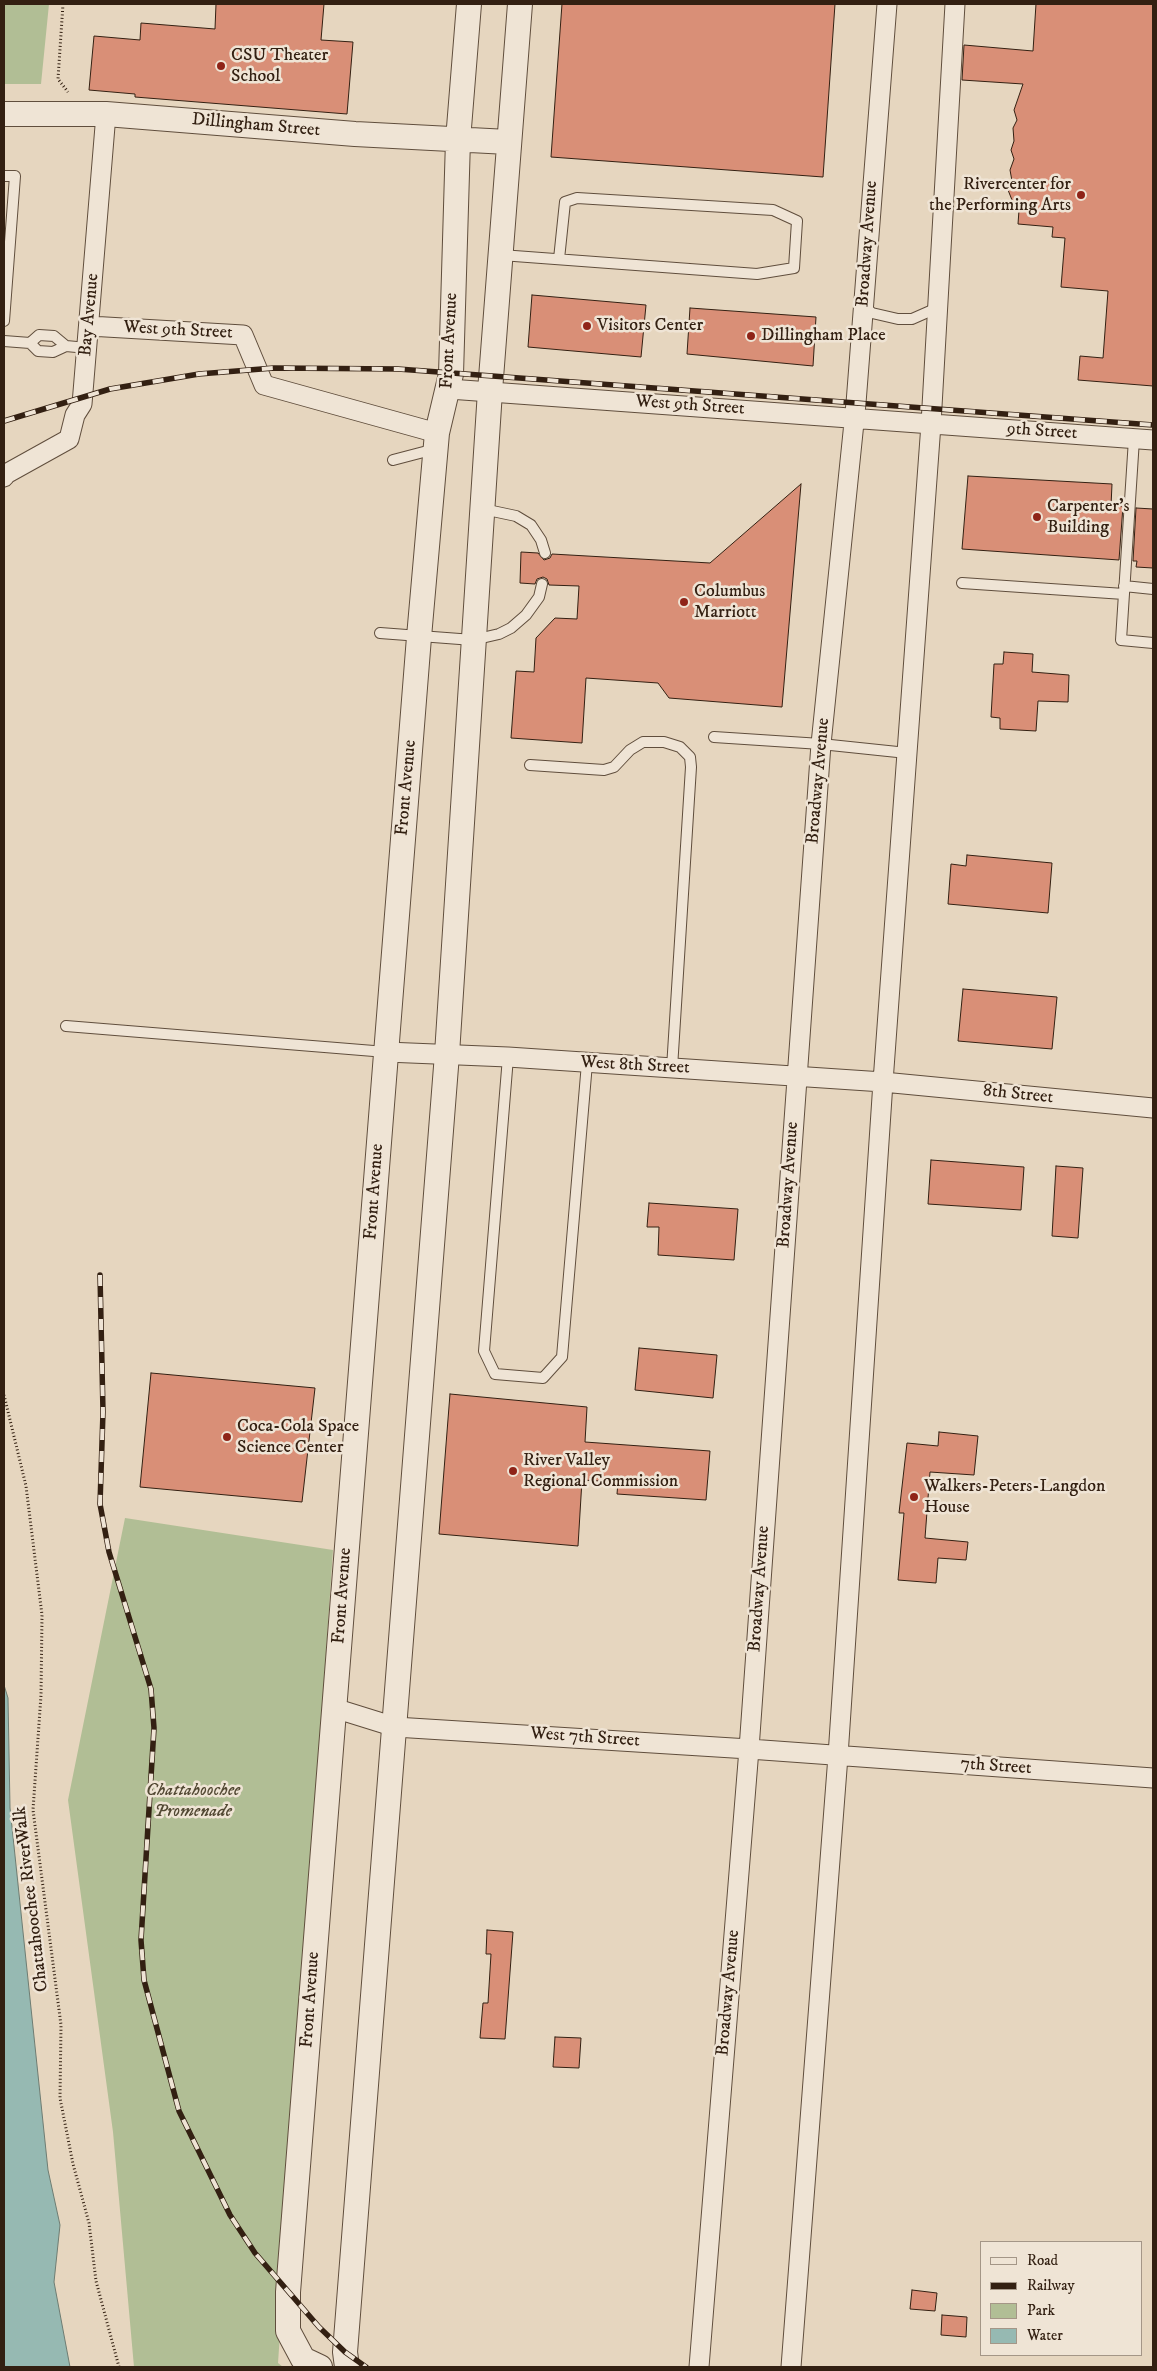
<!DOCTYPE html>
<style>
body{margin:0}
#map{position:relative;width:1157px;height:2371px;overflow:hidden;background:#e6d6bf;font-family:"IM FELL DW Pica",serif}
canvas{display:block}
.frame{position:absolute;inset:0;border:5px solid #332012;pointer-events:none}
.legend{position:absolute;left:980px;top:2241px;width:162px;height:115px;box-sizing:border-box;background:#efe4d5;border:1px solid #a49687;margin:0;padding:6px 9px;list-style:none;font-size:15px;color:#332012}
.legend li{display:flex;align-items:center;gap:10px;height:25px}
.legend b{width:25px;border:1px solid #a49687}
</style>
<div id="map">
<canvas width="1157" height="2371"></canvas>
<div class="frame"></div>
<ul class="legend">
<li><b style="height:6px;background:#efe4d5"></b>Road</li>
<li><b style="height:6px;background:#332012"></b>Railway</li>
<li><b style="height:14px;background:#b1be95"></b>Park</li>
<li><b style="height:14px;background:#96b9b2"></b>Water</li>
</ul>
</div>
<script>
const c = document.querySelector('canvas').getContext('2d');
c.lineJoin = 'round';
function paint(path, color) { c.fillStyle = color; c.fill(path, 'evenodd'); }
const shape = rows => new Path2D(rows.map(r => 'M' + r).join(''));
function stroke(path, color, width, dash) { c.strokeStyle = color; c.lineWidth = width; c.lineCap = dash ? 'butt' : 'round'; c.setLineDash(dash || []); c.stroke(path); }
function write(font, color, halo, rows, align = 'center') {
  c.font = font + ' "IM FELL DW Pica",serif'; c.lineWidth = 5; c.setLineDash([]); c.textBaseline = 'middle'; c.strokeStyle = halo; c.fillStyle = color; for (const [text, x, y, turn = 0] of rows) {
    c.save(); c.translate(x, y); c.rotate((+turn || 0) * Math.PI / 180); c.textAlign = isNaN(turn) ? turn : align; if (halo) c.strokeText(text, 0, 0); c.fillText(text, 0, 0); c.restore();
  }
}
paint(shape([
 [4,4,49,4,41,84,4,84],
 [125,1518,333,1550,278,2363,283,2367,134,2367,113,2132,68,1800]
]), '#b1be95');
const water = shape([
 [4,1685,8,1698,10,1808,48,2170,60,2225,54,2282,70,2367,4,2367,4,1685]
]);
paint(water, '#96b9b2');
stroke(water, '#6e7c72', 1);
const building = shape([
 [216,4,324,4,321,40,353,42,347,114,135,97,135,94,89,90,94,36,140,40,141,23,215,29,216,4],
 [562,4,835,4,823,177,551,157,562,4],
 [1036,4,1153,4,1153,386,1078,380,1080,356,1103,358,1108,291,1061,287,1065,238,1052,237,1053,227,1018,224,1019,210,1006,209,1012,200,1008,190,1012,181,1010,170,1014,159,1011,150,1014,141,1013,128,1017,120,1014,110,1023,84,962,80,964,45,1033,51,1036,4],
 [532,295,646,305,641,357,528,347,532,295],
 [690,308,816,317,813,366,687,354,690,308],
 [968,476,1112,484,1111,506,1123,506,1119,560,962,549,968,476],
 [801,484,782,707,669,698,658,683,586,678,582,743,511,738,516,671,534,672,536,638,555,618,577,619,579,586,549,585,547,579,543,577,537,579,535,584,520,583,521,552,538,553,544,560,550,558,552,554,710,563,801,484],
 [1136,508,1153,509,1153,568,1136,567,1137,561,1133,561,1136,508],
 [1004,652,1033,654,1032,672,1069,675,1068,702,1038,701,1036,731,1000,729,1000,718,991,717,994,664,1003,664,1004,652],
 [967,855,1052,863,1048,913,948,904,951,864,966,866,967,855],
 [963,989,1057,997,1052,1049,958,1041,963,989],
 [931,1160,1024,1167,1021,1210,928,1204,931,1160],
 [1056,1166,1083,1168,1078,1238,1052,1236,1056,1166],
 [649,1203,738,1209,734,1260,658,1255,659,1227,647,1227,649,1203],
 [639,1348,717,1355,713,1398,635,1390,639,1348],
 [151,1373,315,1388,302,1502,140,1487,151,1373],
 [450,1394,587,1407,585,1442,710,1451,706,1500,617,1494,618,1482,582,1480,578,1546,439,1534,450,1394],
 [939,1432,978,1436,974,1475,930,1472,925,1538,968,1542,966,1560,938,1558,936,1583,898,1580,904,1513,899,1513,907,1443,938,1446,939,1432],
 [487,1930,513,1932,505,2039,480,2038,483,2003,488,2003,491,1954,486,1954,487,1930],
 [555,2037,581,2038,579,2068,553,2067,555,2037],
 [912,2290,937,2293,935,2311,910,2309,912,2290],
 [942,2315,967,2317,966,2337,941,2335,942,2315]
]);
paint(building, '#d98f77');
stroke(building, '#332012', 1);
const service = shape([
 [4,176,15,176,4,321],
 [501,255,757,274,794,268,797,221,773,210,577,198,565,202,559,259],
 [863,306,872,313,898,319,912,319,937,308],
 [4,341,30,343,38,351,53,352,66,346,87,348],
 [30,343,39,335,54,336,66,346],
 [1134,439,1121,640,1153,643],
 [393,460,435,449],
 [483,509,516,516,531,525,541,540,545,553],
 [962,583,1124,594],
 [1124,586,1153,589],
 [380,633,473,640,499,634,511,628,526,615,539,597,542,584],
 [714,737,821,744,907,753],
 [530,765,604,770,614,767,630,750,643,742,664,742,680,747,690,757,691,767,672,1068],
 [66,1026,386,1052],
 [508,1057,484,1351,495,1374,543,1378,562,1357,587,1063]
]);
const minor = shape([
 [89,326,243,335,264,385,437,433],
 [449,389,1153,440],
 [4,477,6,474,69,439,75,415,82,404,106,114],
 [386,1052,508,1057,883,1082,1153,1108],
 [334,1708,395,1727,749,1749,1153,1778],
 [699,2367,749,1749,821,744,856,403,887,4],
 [791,2367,838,1756,883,1082,931,424,955,4]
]);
const tertiary = shape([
 [4,114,106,114,355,134,508,142],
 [320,2367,303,2359,288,2331,288,2292,419,637,437,433,451,374,458,140,469,4],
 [347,2367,345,2352,447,1054,490,391,520,4]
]);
stroke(service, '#604e3d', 12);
stroke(minor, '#604e3d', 21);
stroke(tertiary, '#604e3d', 26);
stroke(shape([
 [63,4,58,79,68,92],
 [4,1395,26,1486,42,1615,41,1695,33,1810,61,2025,60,2098,73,2164,89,2223,96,2281,119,2367]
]), '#332012', 3, [1, 2.5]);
stroke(service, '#efe4d5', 10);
stroke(minor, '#efe4d5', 19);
stroke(tertiary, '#efe4d5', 24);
const rail = shape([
 [4,421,110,389,199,374,274,368,398,369,1153,425],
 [100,1275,103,1412,100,1504,109,1552,151,1689,154,1728,141,1940,144,1980,179,2111,230,2215,255,2253,319,2327,345,2352,366,2367]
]);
stroke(rail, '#332012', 5.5);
stroke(rail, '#efe4d5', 4, [11]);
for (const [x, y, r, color] of [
 [221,66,5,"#8f2418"],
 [1081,195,5,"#8f2418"],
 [587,326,5,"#8f2418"],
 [751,336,5,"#8f2418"],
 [1037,517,5,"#8f2418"],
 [684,602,5,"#8f2418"],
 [227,1437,5,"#8f2418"],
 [513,1471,5,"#8f2418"],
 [914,1497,5,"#8f2418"]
]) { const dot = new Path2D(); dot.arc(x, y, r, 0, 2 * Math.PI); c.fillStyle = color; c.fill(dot); stroke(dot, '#efe4d5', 2); }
write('18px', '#332012', '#efe4d5', [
 ["CSU Theater",231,56],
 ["School",231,77],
 ["Rivercenter for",1071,185,"right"],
 ["the Performing Arts",1071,206,"right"],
 ["Visitors Center",597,326],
 ["Dillingham Place",761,336],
 ["Carpenter's",1047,507],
 ["Building",1047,528],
 ["Columbus",694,592],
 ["Marriott",694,613],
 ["Coca-Cola Space",237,1427],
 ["Science Center",237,1448],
 ["River Valley",523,1461],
 ["Regional Commission",523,1482],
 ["Walkers-Peters-Langdon",924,1487],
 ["House",924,1508]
], 'left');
write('18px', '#332012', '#efe4d5', [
 ["Dillingham Street",256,126,5],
 ["Broadway Avenue",868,244,-86],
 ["Bay Avenue",90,315,-85],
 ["West 9th Street",178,331,3],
 ["Front Avenue",450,341,-87],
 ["West 9th Street",690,406,4],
 ["9th Street",1042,432,4],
 ["Broadway Avenue",819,781,-85],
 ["Front Avenue",407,788,-85],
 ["West 8th Street",635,1066,3],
 ["8th Street",1018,1095,6],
 ["Broadway Avenue",789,1185,-86],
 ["Front Avenue",375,1192,-86],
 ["Broadway Avenue",760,1589,-86],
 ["Front Avenue",343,1596,-86],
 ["West 7th Street",585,1738,4],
 ["7th Street",996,1767,4],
 ["Chattahoochee RiverWalk",32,1899,-97],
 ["Broadway Avenue",729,1993,-85],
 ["Front Avenue",311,2000,-86]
]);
write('italic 18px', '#524833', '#efe4d5', [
 ["Chattahoochee",193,1791],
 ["Promenade",193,1812]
]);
</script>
